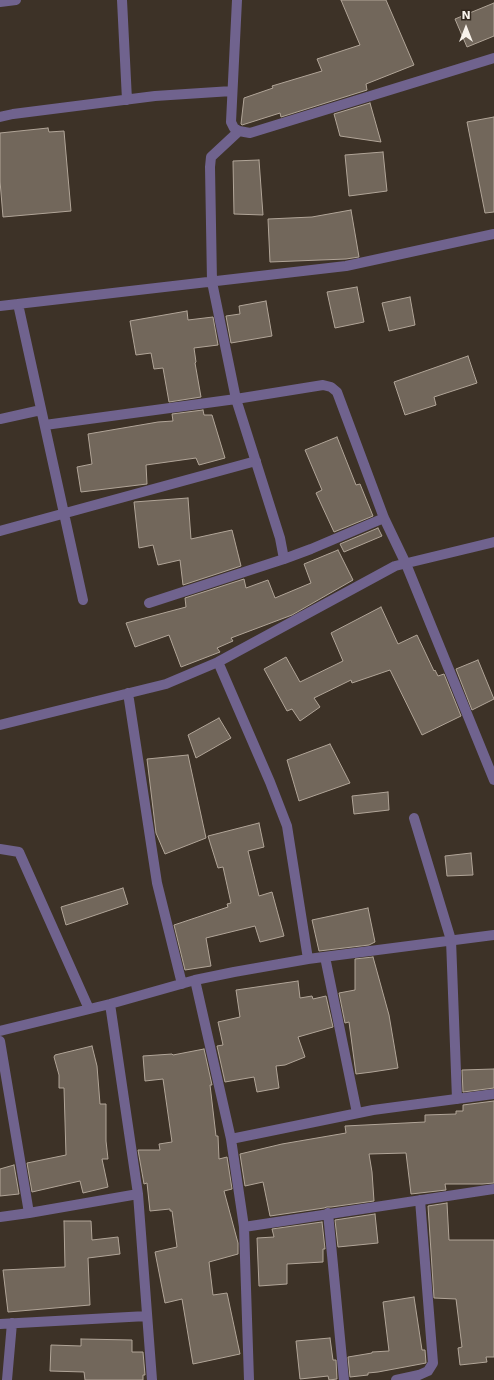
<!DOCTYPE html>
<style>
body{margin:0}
#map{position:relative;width:494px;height:1380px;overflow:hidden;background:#3d3227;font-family:"DejaVu Sans",sans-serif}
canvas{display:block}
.north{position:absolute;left:446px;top:8px;width:40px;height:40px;-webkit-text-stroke:3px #32281e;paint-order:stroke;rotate:0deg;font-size:11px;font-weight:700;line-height:16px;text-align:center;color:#f8f2eb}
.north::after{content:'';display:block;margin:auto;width:14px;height:18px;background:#f8f2eb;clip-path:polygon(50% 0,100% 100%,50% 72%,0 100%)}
</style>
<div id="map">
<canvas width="494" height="1380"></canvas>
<div class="north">N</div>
</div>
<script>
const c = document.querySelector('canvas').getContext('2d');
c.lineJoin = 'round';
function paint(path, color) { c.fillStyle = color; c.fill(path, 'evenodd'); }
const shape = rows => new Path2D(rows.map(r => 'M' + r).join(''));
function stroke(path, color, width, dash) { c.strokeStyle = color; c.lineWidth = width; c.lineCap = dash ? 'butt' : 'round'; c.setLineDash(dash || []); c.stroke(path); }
const building = shape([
 [341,0,386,0,414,65,366,84,367,90,281,117,280,113,242,125,241,124,244,98,273,88,272,86,322,71,317,59,360,45,341,0],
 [494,3,494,36,467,47,455,19,494,3],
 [370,103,381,142,340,136,334,114,370,103],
 [494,117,494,212,485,213,467,122,494,117],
 [48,128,49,132,64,131,71,211,3,217,0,181,0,133,48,128],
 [383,152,387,191,349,196,345,155,383,152],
 [259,160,263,215,234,214,233,161,259,160],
 [351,210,359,257,346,259,270,262,268,219,312,217,351,210],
 [357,287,364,322,335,328,327,292,357,287],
 [410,297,415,325,389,331,382,303,410,297],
 [266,301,272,336,231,343,226,316,240,314,239,306,266,301],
 [187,311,188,320,213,317,218,345,194,348,196,362,195,363,201,397,169,402,163,368,154,369,151,353,136,355,130,321,187,311],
 [468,356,477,383,434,397,436,405,405,415,394,382,468,356],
 [203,410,204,415,212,415,225,458,199,465,196,458,146,465,147,484,81,492,77,467,92,464,88,434,158,422,173,421,172,414,203,410],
 [337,437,356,485,360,484,373,516,334,532,316,493,322,490,305,450,337,437],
 [188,498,191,539,232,530,241,566,183,585,180,560,158,565,153,545,139,548,134,502,188,498],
 [378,528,382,536,344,552,340,544,378,528],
 [338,550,353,580,292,615,231,638,233,641,217,648,220,652,181,667,169,635,135,647,126,623,186,607,185,598,244,579,246,588,268,580,275,598,311,583,304,564,338,550],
 [381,607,398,644,417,635,434,671,435,670,438,676,444,674,461,716,422,735,390,670,352,683,351,680,314,698,320,707,300,721,292,709,287,711,264,669,286,657,300,682,343,661,331,633,381,607],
 [478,660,494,699,472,710,456,669,478,660],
 [219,718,231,738,196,758,188,735,219,718],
 [330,744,350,783,299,801,287,760,330,744],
 [188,755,206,838,165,854,156,833,147,759,188,755],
 [388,792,389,810,354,814,352,796,388,792],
 [259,823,264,847,248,851,259,896,272,892,284,936,260,942,255,926,206,938,211,966,185,970,174,925,228,907,227,904,231,903,223,867,218,868,208,836,259,823],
 [471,853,473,875,447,876,445,856,471,853],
 [123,888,128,904,66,925,61,907,123,888],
 [368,908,375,942,369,945,319,951,312,920,368,908],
 [373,957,389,1015,398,1068,372,1072,356,1074,349,1022,345,1023,339,993,355,990,355,959,373,957],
 [298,981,300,998,312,996,313,999,326,996,333,1027,298,1037,305,1057,285,1065,276,1066,279,1088,257,1092,254,1077,225,1082,217,1046,223,1045,218,1022,240,1017,236,990,298,981],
 [92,1046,97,1066,100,1104,106,1104,106,1141,108,1159,102,1159,108,1187,83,1193,80,1181,32,1192,27,1163,66,1155,64,1088,59,1088,59,1075,54,1057,55,1055,92,1046],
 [204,1049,212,1085,210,1085,216,1136,218,1136,219,1159,227,1157,232,1189,224,1191,238,1243,238,1254,209,1262,213,1295,227,1293,240,1354,193,1364,182,1299,165,1303,155,1252,177,1247,172,1211,170,1211,170,1209,150,1211,147,1183,144,1184,138,1150,160,1150,159,1144,172,1142,163,1079,145,1081,143,1056,172,1054,173,1055,204,1049],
 [494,1069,494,1088,463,1092,462,1070,494,1069],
 [494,1101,494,1183,482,1184,445,1184,446,1190,411,1194,406,1153,369,1154,372,1172,374,1201,331,1207,327,1207,324,1208,270,1216,263,1182,245,1186,240,1154,282,1144,346,1133,345,1126,425,1122,425,1115,456,1114,456,1111,463,1111,463,1105,494,1101],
 [14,1165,19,1194,0,1196,0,1169,14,1165],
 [447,1203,449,1240,494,1240,494,1357,486,1357,487,1362,460,1365,458,1348,462,1347,456,1299,434,1298,428,1206,447,1203],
 [375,1214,378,1243,338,1247,335,1220,375,1214],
 [64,1221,91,1221,92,1240,118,1237,120,1254,88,1258,90,1305,8,1312,3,1270,65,1267,64,1221],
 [322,1222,325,1249,323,1249,323,1262,287,1264,287,1284,259,1286,257,1238,274,1237,272,1229,322,1222],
 [414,1297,422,1350,425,1350,426,1363,378,1372,368,1373,368,1375,350,1377,348,1357,372,1353,372,1352,389,1351,383,1302,414,1297],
 [330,1338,333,1360,336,1360,337,1379,329,1380,328,1376,300,1379,296,1341,330,1338],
 [81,1339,132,1340,132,1352,143,1352,145,1375,143,1375,143,1380,85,1380,84,1372,50,1371,51,1345,81,1346,81,1339]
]);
paint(building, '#72675b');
stroke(building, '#b1a598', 1);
stroke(shape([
 [122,0,127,100],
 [237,0,231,122,234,128,239,131,250,133,494,58],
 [0,2,16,0],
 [0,117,13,114,155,96,232,91],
 [239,131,211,157,210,167,212,282,236,399,280,538,284,559,311,549,384,518],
 [18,304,83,600],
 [0,306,346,266,494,234],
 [0,419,41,410],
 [45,425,236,399,323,385,331,387,337,392,384,518,406,564,494,780],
 [0,531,256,461],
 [149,603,284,559],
 [218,662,270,782,287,826,308,959],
 [128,693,157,883,182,984],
 [0,725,166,684,218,662,395,566,494,542],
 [414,818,451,940,457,1099],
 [0,849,19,852,89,1009],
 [325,957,357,1113],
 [195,980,231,1139,244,1227,249,1380],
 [110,1004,138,1194,152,1380],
 [0,1031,110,1004,195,980,234,972,308,959,494,935],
 [0,1041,29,1213],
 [231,1139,373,1110,494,1094],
 [328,1213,344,1380],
 [0,1217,29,1213,138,1194],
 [244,1227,494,1189],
 [0,1324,147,1316],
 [7,1380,12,1323],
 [396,1380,419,1375,428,1371,433,1363,420,1200]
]), '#70638e', 10);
</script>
